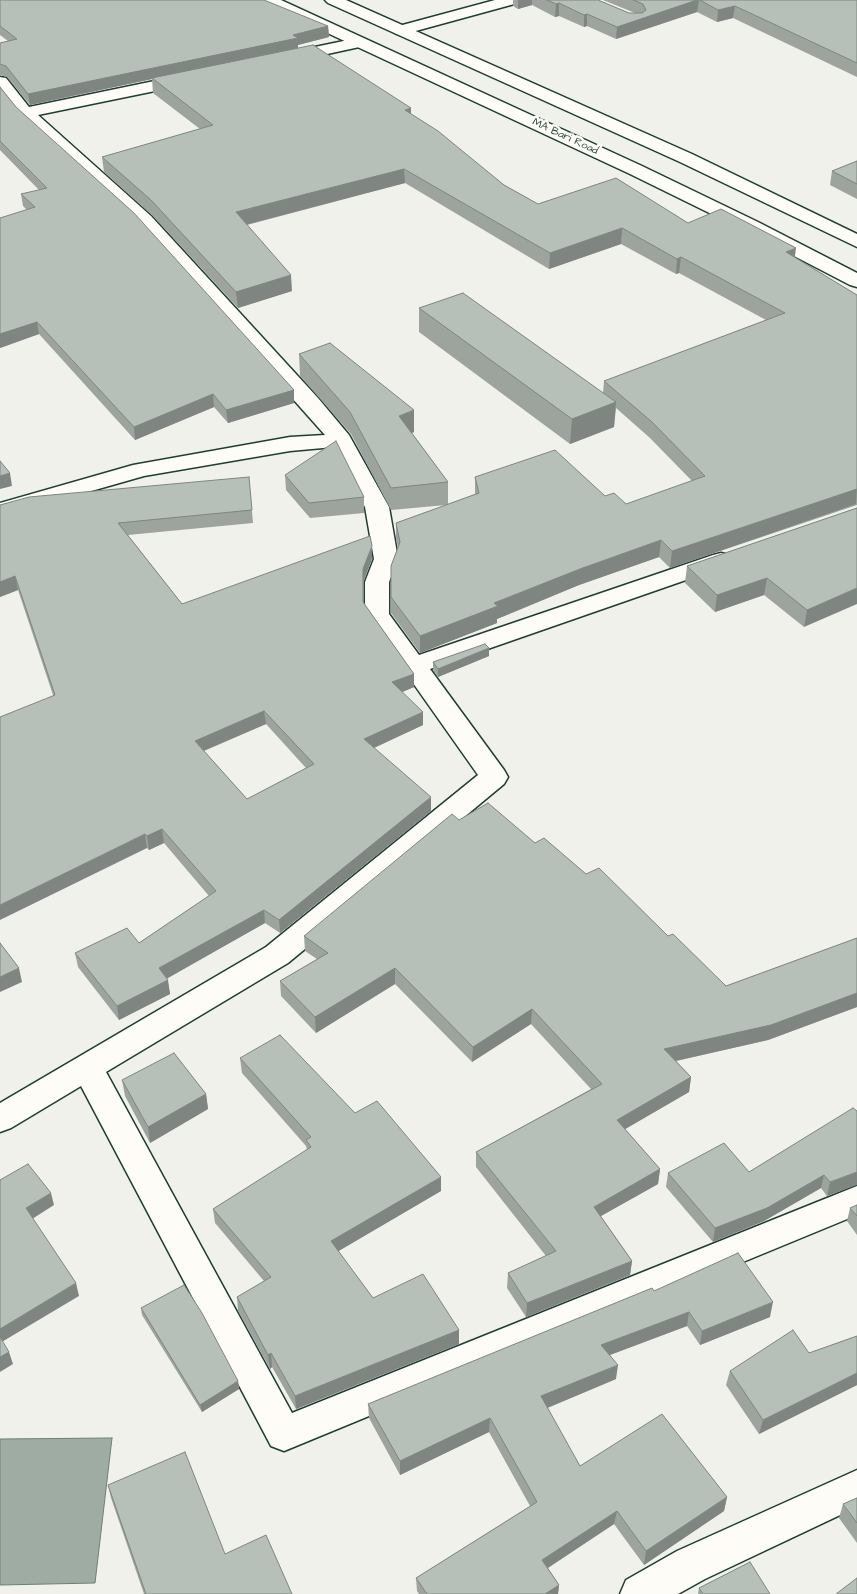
<!DOCTYPE html>
<style>
body{margin:0}
canvas{display:block;background:#f0f1eb}
</style>
<canvas width="857" height="1594"></canvas>
<script>
const c = document.querySelector('canvas').getContext('2d');
c.lineJoin = 'round';
function paint(path, color) { c.fillStyle = color; c.fill(path, 'evenodd'); }
const shape = rows => new Path2D(rows.map(r => 'M' + r).join(''));
function stroke(path, color, width, dash) { c.strokeStyle = color; c.lineWidth = width; c.lineCap = dash ? 'butt' : 'round'; c.setLineDash(dash || []); c.stroke(path); }
function write(font, color, halo, rows, align = 'center') {
  c.font = font + ' "Architects Daughter",sans-serif'; c.lineWidth = 5; c.setLineDash([]); c.textBaseline = 'middle'; c.strokeStyle = halo; c.fillStyle = color; for (const [text, x, y, turn = 0] of rows) {
    c.save(); c.translate(x, y); c.rotate((+turn || 0) * Math.PI / 180); c.textAlign = isNaN(turn) ? turn : align; if (halo) c.strokeText(text, 0, 0); c.fillText(text, 0, 0); c.restore();
  }
}
const water = shape([
 [112,1438,95,1583,0,1585,0,1439,112,1438]
]);
paint(water, '#9faca4');
stroke(water, '#6c8077', 1);
const minor = shape([
 [495,0,521,0,518,3,401,35,395,33,393,30,395,27,495,0],
 [358,38,364,40,366,43,364,46,286,63,280,61,278,58,280,55,286,53,358,38],
 [188,74,194,75,196,79,194,83,38,115,151,216,318,398,349,435,389,507,398,559,389,582,389,614,419,655,713,555,721,553,729,555,733,560,729,565,430,669,504,770,508,777,504,784,288,963,106,1072,292,1413,857,1186,857,1215,284,1451,271,1446,81,1086,11,1128,0,1132,0,1103,266,947,478,775,365,615,365,582,374,559,365,507,334,447,290,451,144,476,0,517,0,503,133,465,290,437,325,435,137,224,19,117,0,93,0,77,6,78,29,107,188,74],
 [857,1470,857,1507,705,1579,678,1594,620,1594,626,1580,677,1551,857,1470]
]);
const primary = shape([
 [260,0,281,0,642,166,758,222,857,273,857,287,850,285,744,230,630,174,263,3,260,0],
 [325,0,346,0,692,154,857,234,857,247,680,162,328,3,325,0]
]);
stroke(minor, '#1f3d34', 3);
stroke(primary, '#1f3d34', 3);
paint(minor, '#fdfcf7');
paint(primary, '#fdfcf7');
paint(shape([
 [0,0,328,26,329,37,298,45,298,48,411,114,504,185,538,204,688,223,795,258,857,295,857,505,670,568,659,557,579,585,497,619,497,623,420,653,391,613,391,566,398,547,396,539,396,523,446,505,391,510,351,434,300,376,299,354,414,432,412,433,448,482,448,504,475,494,475,477,605,496,626,504,692,481,650,438,616,408,614,427,570,444,419,332,419,308,603,393,604,381,766,320,679,273,676,274,621,244,549,269,405,183,247,225,292,291,238,308,152,215,104,172,102,157,200,129,153,93,152,79,30,105,7,77,0,75,0,43,8,41,0,35],
 [513,0,598,0,629,13,635,13,603,0,857,0,857,77,733,18,717,22,697,12,616,39,587,26,584,27,559,16,555,17,532,5,518,9,513,6],
 [0,87,16,107,294,390,294,403,228,423,214,407,135,440,39,334,0,348,27,210,23,206,21,194,39,190,0,150],
 [857,161,857,199,830,185,832,171],
 [285,475,364,497,364,513,310,518,286,490],
 [249,477,253,523,128,535,182,604,372,546,372,559,363,582,363,602,414,674,414,687,402,692,423,725,374,748,431,811,280,933,265,923,167,978,170,994,119,1020,78,967,75,953,139,943,209,896,164,843,149,850,147,848,53,695,18,590,0,597,0,505],
 [266,724,306,768,247,799,204,751],
 [857,508,804,627,764,595,715,612,685,583,687,566],
 [489,648,489,656,438,677,433,670,433,662],
 [459,820,535,843,586,874,668,936,726,986,857,938,857,1007,768,1040,676,1061,691,1077,689,1092,625,1129,660,1169,658,1184,601,1216,632,1261,630,1275,526,1317,507,1288,508,1273,546,1256,476,1167,476,1152,591,1089,531,1024,472,1062,395,984,316,1033,281,996,280,981,317,959,305,951,304,936],
 [240,1058,355,1113,441,1191,338,1251,373,1298,459,1330,459,1344,296,1409,272,1367,270,1369,238,1311,237,1297,264,1281,215,1223,213,1209,307,1150,306,1146,242,1073],
 [122,1080,206,1094,208,1109,150,1143,125,1096],
 [857,1111,827,1196,821,1188,764,1221,713,1242,666,1187,668,1173,749,1172],
 [857,1205,857,1235,847,1221,850,1208],
 [654,1291,770,1317,700,1345,687,1326,610,1355,616,1379,547,1408,580,1466,727,1497,724,1511,644,1565,614,1524,548,1568,559,1585,558,1594,419,1594,417,1591,416,1578,530,1506,489,1432,400,1475,369,1418,368,1404],
 [141,1308,238,1381,239,1389,202,1412,142,1315],
 [857,1336,857,1385,759,1434,726,1385,730,1371,809,1353],
 [108,1485,225,1554,292,1594,144,1594,111,1498],
 [857,1498,857,1543,839,1518,843,1504],
 [699,1588,770,1594,698,1594]
]), '#9da49e');
paint(shape([
 [518,0,532,0,532,5,518,9],
 [697,0,699,0,697,12,616,39,617,27],
 [559,3,559,16,555,17,556,4],
 [735,6,733,18,717,22,718,10],
 [587,14,587,26,584,27,584,15],
 [328,26,329,37,298,45,298,49,152,78,152,79,30,105,28,94],
 [411,108,411,123,405,110],
 [404,169,405,183,237,227,236,212],
 [622,228,621,244,549,269,550,253],
 [796,248,794,263,786,252],
 [681,257,679,273,676,274,677,259],
 [291,275,292,291,238,308,236,292],
 [37,322,39,334,0,348,0,334],
 [294,390,294,403,228,423,226,410],
 [213,394,214,407,135,440,134,427],
 [616,402,614,427,570,444,572,419],
 [414,410,414,432,399,438,399,416],
 [10,473,12,486,0,489,0,476],
 [857,489,856,504,670,568,672,551],
 [661,540,659,557,579,585,497,619,497,623,420,653,420,636,494,603,580,569],
 [372,546,372,559,363,582,363,615,363,569],
 [15,576,18,590,0,597,0,582],
 [767,578,764,595,715,612,717,595],
 [857,588,857,604,804,627,807,610],
 [489,648,489,656,438,677,438,669],
 [414,674,414,687,393,696,392,682],
 [264,711,266,724,196,754,195,741],
 [423,712,423,725,365,752,364,739],
 [431,797,431,811,280,933,279,920],
 [162,829,164,843,149,850,147,836],
 [145,834,147,848,0,920,0,905],
 [264,910,265,923,161,982,159,968],
 [19,968,22,982,0,992,0,977],
 [395,968,395,984,316,1033,315,1017],
 [168,980,170,994,119,1020,117,1006],
 [857,993,857,1007,768,1040,662,1064,664,1049],
 [532,1009,531,1024,472,1062,473,1047],
 [691,1077,689,1092,615,1135,617,1120],
 [206,1094,208,1109,150,1143,148,1127],
 [660,1169,658,1184,592,1221,594,1207],
 [857,1172,857,1185,827,1196,830,1182],
 [824,1175,821,1188,764,1221,713,1242,715,1228],
 [441,1177,441,1191,332,1255,331,1241],
 [51,1193,54,1205,29,1221,26,1208],
 [632,1261,630,1275,526,1317,527,1303],
 [76,1283,79,1296,0,1343,0,1329],
 [773,1302,770,1317,700,1345,702,1331],
 [689,1312,687,1326,599,1359,601,1345],
 [459,1330,459,1344,296,1409,295,1396],
 [9,1352,13,1364,0,1372,0,1357],
 [271,1353,272,1367,270,1369,268,1355],
 [618,1365,616,1379,540,1411,541,1396],
 [857,1373,857,1385,759,1434,763,1420],
 [238,1381,239,1389,202,1412,200,1405],
 [490,1418,489,1432,400,1475,400,1461],
 [727,1497,724,1511,644,1565,646,1551],
 [617,1511,614,1524,540,1573,542,1560],
 [559,1585,558,1594,545,1594]
]), '#7f8681');
const building = shape([
 [0,0,264,0,328,26,293,35,298,38,28,94,6,66,0,64,0,43,17,39,0,26,0,0],
 [547,0,598,0,629,13,642,13,646,10,643,4,633,0,697,0,617,27,587,14,584,15,559,3,556,4,547,0],
 [700,0,857,0,857,63,735,6,718,10,700,0],
 [313,45,411,108,405,110,438,131,504,185,538,204,616,178,688,223,721,209,796,248,786,252,857,295,857,489,672,551,661,540,580,569,494,603,498,606,420,636,391,597,391,566,400,542,396,523,479,493,475,477,555,450,605,496,614,493,626,504,705,476,652,422,604,381,785,313,681,257,677,259,622,228,550,253,404,169,236,212,291,275,236,292,151,200,102,157,213,125,152,78,313,45],
 [0,87,16,107,134,213,294,390,226,410,213,394,134,427,37,322,0,334,0,218,35,207,21,194,47,188,0,141,0,87],
 [857,161,857,184,832,171,857,161],
 [463,293,616,402,572,419,419,308,463,293],
 [330,343,414,410,399,416,448,482,391,488,350,412,299,354,330,343],
 [336,441,364,497,309,503,285,475,336,441],
 [0,461,10,473,0,476,0,461],
 [249,477,252,510,118,523,182,604,370,536,372,546,363,569,363,602,414,674,392,682,423,712,364,739,431,797,279,920,264,910,159,968,168,980,117,1006,75,953,127,928,139,943,216,891,162,829,147,836,145,834,0,905,0,717,55,695,15,576,0,582,0,505,29,497,249,477],
 [264,711,314,764,247,799,195,741,264,711],
 [857,508,857,588,807,610,767,578,717,595,687,566,857,508],
 [485,644,489,648,438,669,433,662,485,644],
 [488,803,535,843,544,838,586,874,599,868,668,936,673,934,726,986,857,938,857,993,771,1025,664,1049,691,1077,617,1120,660,1169,594,1207,632,1261,527,1303,508,1273,556,1251,476,1152,602,1084,532,1009,473,1047,395,968,315,1017,280,981,328,953,304,936,452,814,459,820,488,803],
 [0,943,19,968,0,977,0,943],
 [280,1035,355,1113,377,1101,441,1177,331,1241,373,1298,423,1274,459,1330,295,1396,271,1353,268,1355,237,1297,271,1277,213,1209,311,1147,306,1140,311,1137,240,1058,280,1035],
 [174,1053,206,1094,148,1127,122,1080,174,1053],
 [853,1108,857,1111,857,1172,830,1182,824,1175,767,1208,715,1228,668,1173,724,1143,749,1172,853,1108],
 [28,1164,51,1193,26,1208,76,1283,0,1329,0,1180,28,1164],
 [857,1205,857,1216,850,1208,857,1205],
 [738,1253,773,1302,702,1331,689,1312,601,1345,618,1365,541,1396,580,1466,662,1414,727,1497,646,1551,617,1511,542,1560,559,1585,545,1594,427,1594,416,1578,537,1502,490,1418,400,1461,368,1404,652,1288,654,1291,738,1253],
 [184,1285,202,1313,238,1381,200,1405,141,1308,184,1285],
 [793,1330,809,1353,857,1336,857,1373,763,1420,730,1371,793,1330],
 [0,1337,9,1352,0,1357,0,1337],
 [185,1452,225,1554,266,1535,292,1594,146,1594,108,1485,185,1452],
 [857,1498,857,1523,843,1504,857,1498],
 [750,1562,770,1594,703,1594,699,1588,750,1562],
 [857,1578,857,1594,836,1594,857,1578]
]);
paint(building, '#b6bfb8');
stroke(building, '#7f8681', 1);
write('11px', '#1f3d34', '#fdfcf7', [
 ["MA Bari Road",565,137,25]
]);
</script>
